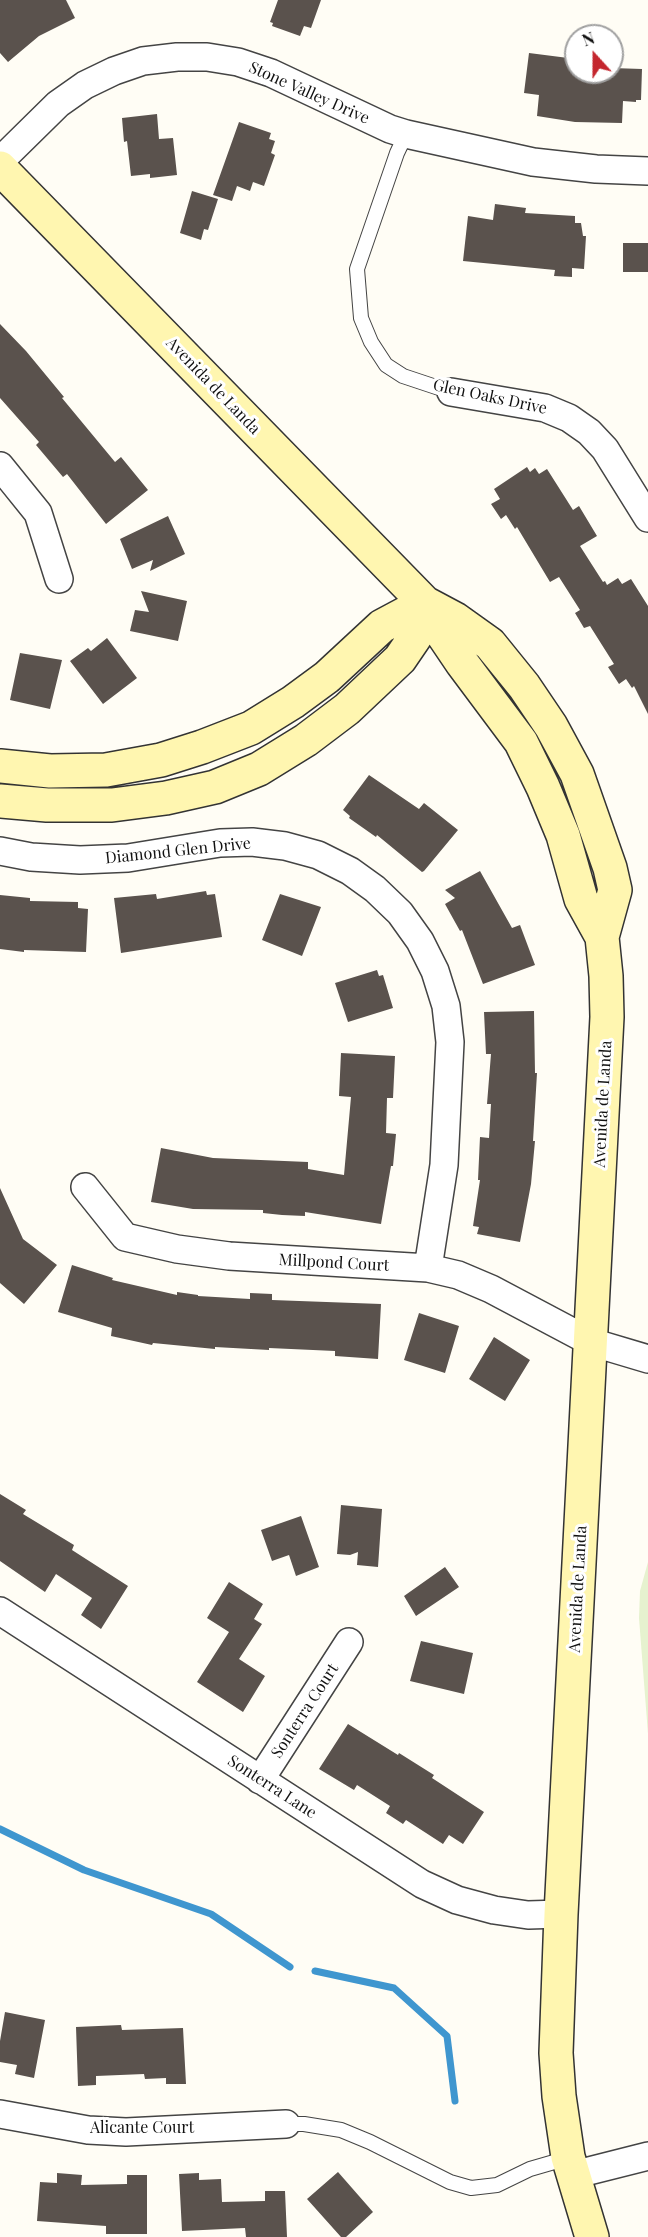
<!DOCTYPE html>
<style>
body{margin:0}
#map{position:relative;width:648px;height:2237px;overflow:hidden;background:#fffdf5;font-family:"Playfair Display",serif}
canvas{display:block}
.north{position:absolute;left:564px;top:24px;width:60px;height:60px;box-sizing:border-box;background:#fff;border:2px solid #a0a0a0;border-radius:50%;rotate:339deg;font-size:16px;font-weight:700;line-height:24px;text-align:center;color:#111}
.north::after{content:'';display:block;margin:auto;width:21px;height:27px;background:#c4262e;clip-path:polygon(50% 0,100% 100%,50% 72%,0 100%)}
</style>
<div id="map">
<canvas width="648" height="2237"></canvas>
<div class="north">N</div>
</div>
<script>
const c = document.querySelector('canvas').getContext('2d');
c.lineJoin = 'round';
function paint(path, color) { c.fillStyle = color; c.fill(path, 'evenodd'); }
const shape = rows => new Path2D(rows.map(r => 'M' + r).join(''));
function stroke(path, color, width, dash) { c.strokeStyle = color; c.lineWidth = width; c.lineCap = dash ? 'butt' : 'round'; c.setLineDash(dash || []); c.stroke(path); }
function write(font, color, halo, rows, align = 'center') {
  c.font = font + ' "Playfair Display",serif'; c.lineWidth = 6; c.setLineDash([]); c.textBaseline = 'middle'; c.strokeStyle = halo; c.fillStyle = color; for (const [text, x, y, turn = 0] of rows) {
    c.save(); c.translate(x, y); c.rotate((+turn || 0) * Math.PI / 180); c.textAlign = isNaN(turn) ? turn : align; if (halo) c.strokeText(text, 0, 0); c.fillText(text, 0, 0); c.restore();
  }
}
paint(shape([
 [648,1562,648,1734,639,1618,640,1591]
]), '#e6f2cf');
stroke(shape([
 [0,1829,84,1870,211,1914,290,1967],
 [315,1971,394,1988,447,2036,455,2101]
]), '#3f96cf', 7);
paint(shape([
 [0,0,66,0,75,18,39,36,8,62,0,53],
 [278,0,321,0,311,28,304,26,300,36,272,26,273,23,270,22],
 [529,53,576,59,576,72,612,72,612,68,642,69,641,100,636,100,636,102,623,101,622,123,575,122,537,116,539,95,524,93],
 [157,114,159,139,173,138,177,175,150,178,150,174,131,176,127,141,124,142,122,118],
 [239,122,271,133,269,139,275,141,271,153,275,155,264,186,253,182,250,191,237,186,232,201,213,195],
 [192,191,218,199,208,230,204,229,201,240,180,233],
 [495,204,526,208,525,213,575,216,575,223,581,223,583,236,586,236,584,269,572,268,572,277,554,276,555,270,463,261,468,216,493,220],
 [623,243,648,243,648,272,623,272],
 [0,324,26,351,64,397,62,398,115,462,121,457,148,490,106,524,67,474,63,477,36,445,39,442,0,398],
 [527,467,530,472,535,468,539,474,547,469,573,510,579,506,597,536,580,546,603,582,605,581,607,585,618,578,622,584,631,579,648,606,648,714,634,686,632,688,626,679,619,684,608,667,614,664,590,626,584,628,575,613,580,610,559,577,550,582,517,527,515,529,506,515,501,519,491,504,500,499,494,489],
 [168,516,185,554,150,571,153,560,132,569,120,539],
 [141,591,187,601,178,641,130,631,135,610,149,612],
 [107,638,137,678,103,704,70,661,88,648,91,651],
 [20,653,62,660,50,709,10,700],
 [369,775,419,809,424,803,458,830,424,871,422,872,377,835,376,837,349,818,350,816,343,810],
 [480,871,512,928,520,925,535,965,483,984,462,930,460,931,445,904,455,898,445,890],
 [206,891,207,895,215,894,222,937,121,953,114,898,156,894,157,899],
 [280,894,321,907,302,956,262,940],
 [0,895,30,898,30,901,78,902,78,908,88,909,86,952,24,950,24,952,0,949],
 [377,970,379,976,383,975,393,1008,348,1022,335,983],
 [534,1011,535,1073,537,1073,533,1141,535,1141,531,1184,520,1242,477,1234,479,1227,473,1226,480,1180,478,1180,480,1137,489,1138,491,1104,487,1104,491,1054,486,1054,484,1012],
 [341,1053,395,1056,393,1098,387,1098,386,1133,396,1134,393,1166,391,1166,381,1224,305,1212,305,1216,282,1215,263,1213,263,1210,193,1209,151,1202,161,1148,213,1158,308,1162,308,1169,344,1175,351,1097,339,1096],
 [0,1188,23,1239,57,1265,24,1304,0,1283],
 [72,1265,113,1278,112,1280,177,1295,177,1292,198,1295,198,1296,250,1299,250,1293,272,1294,272,1300,381,1304,378,1359,335,1356,335,1351,269,1348,269,1350,215,1347,215,1349,153,1343,152,1345,111,1336,112,1328,58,1312],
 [419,1313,459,1326,445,1373,404,1360],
 [494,1337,530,1360,505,1401,469,1379],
 [0,1494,26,1510,23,1514,74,1545,72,1550,128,1586,101,1629,81,1615,92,1598,56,1574,45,1592,0,1561],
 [341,1505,382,1509,378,1567,357,1565,358,1552,350,1555,337,1554],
 [301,1516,319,1567,296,1576,289,1555,272,1561,261,1530],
 [445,1567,459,1587,416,1616,404,1596],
 [229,1582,263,1604,254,1619,262,1624,239,1659,265,1676,243,1712,197,1682,229,1632,207,1618],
 [421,1641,473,1653,464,1694,410,1681],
 [348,1724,398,1755,399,1753,434,1775,432,1778,484,1812,463,1844,449,1835,443,1844,406,1820,403,1824,386,1813,390,1806,357,1785,354,1790,319,1769],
 [5,2012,45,2020,34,2078,15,2074,17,2065,0,2062,0,2041],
 [121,2025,122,2030,183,2028,186,2084,166,2084,166,2078,145,2079,144,2074,96,2076,96,2085,78,2086,76,2027],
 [338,2172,373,2212,346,2237,341,2237,307,2199],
 [57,2173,82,2175,81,2185,127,2184,127,2175,147,2175,147,2234,106,2234,106,2226,37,2221,40,2182,57,2183],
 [199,2173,199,2180,221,2179,222,2202,265,2201,265,2191,285,2191,287,2237,246,2237,245,2228,182,2231,179,2174]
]), '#5a524d');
const lane = shape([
 [406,134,397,153,357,269,361,318,371,342,386,365,403,376,451,392],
 [286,2124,304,2124,341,2130,370,2142,450,2182,471,2188,497,2185,530,2169,568,2158]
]);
const street = shape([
 [0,161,58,104,85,85,114,71,143,61,177,57,207,57,238,62,271,73,390,129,406,134,533,162,596,169,648,171],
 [451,392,545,408,569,418,589,432,605,449,648,518],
 [0,466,38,513,59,579],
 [0,851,31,857,80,860,128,858,220,843,252,842,285,846,318,855,350,871,375,889,400,913,420,941,435,971,446,1006,450,1042,444,1165,428,1268],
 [85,1187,125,1237,177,1249,229,1256,428,1268,458,1275,491,1289,591,1342,648,1359],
 [0,1611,422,1884,457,1900,494,1910,528,1915,561,1914],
 [260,1780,349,1642],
 [0,2114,88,2130,126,2132,286,2124],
 [573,2175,648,2156]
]);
const secondary = shape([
 [0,168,425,603,455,619,490,644,524,686,551,726,577,774,610,868,615,890,602,937],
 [425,603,437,626,462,663,521,742,543,787,563,835,581,899,602,937,606,976,607,1017,561,1914,556,2053,559,2096,568,2157,592,2237],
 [0,766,50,771,106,770,161,760,202,747,251,728,293,702,327,677,382,626,425,603],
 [0,801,47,805,112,805,166,798,215,787,259,769,306,740,347,709,400,659,415,637,425,603]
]);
stroke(lane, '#444', 16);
stroke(street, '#444', 30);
stroke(secondary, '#333', 36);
stroke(lane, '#fff', 14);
stroke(street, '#fff', 27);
stroke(secondary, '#fff6b0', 33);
write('16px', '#111', '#fff', [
 ["Stone Valley Drive",309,93,24],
 ["Avenida de Landa",213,386,46],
 ["Glen Oaks Drive",490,397,12],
 ["Diamond Glen Drive",178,851,-6],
 ["Avenida de Landa",603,1104,-87],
 ["Millpond Court",334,1263,3],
 ["Avenida de Landa",578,1589,-87],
 ["Sonterra Court",305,1711,-57],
 ["Sonterra Lane",272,1787,33],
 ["Alicante Court",142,2128]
]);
</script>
